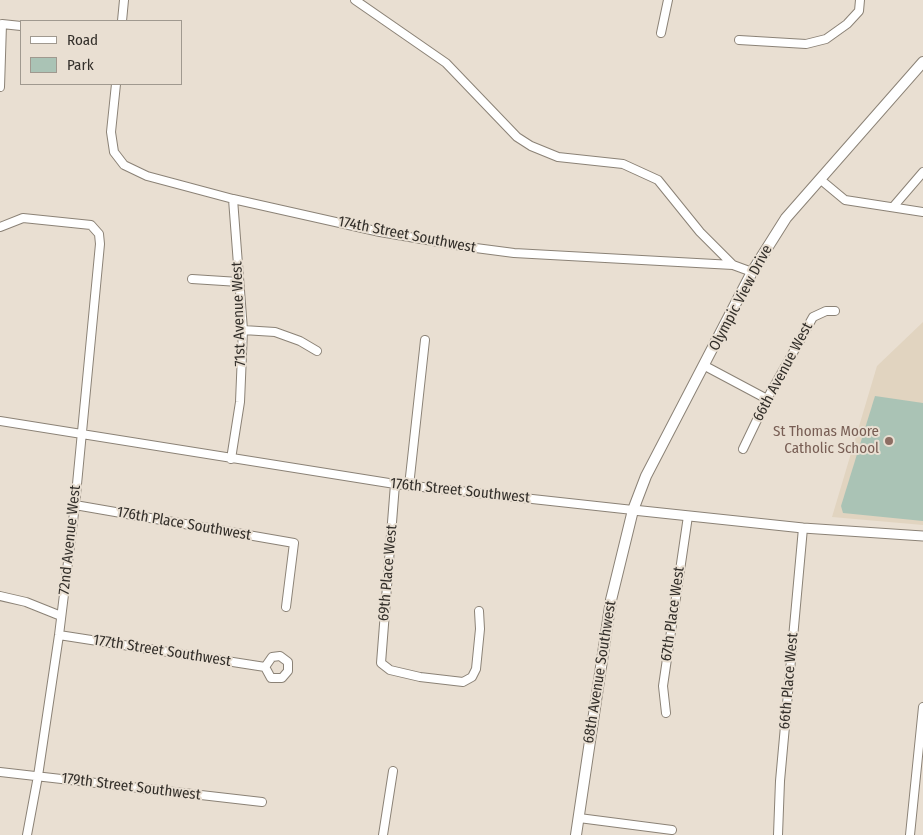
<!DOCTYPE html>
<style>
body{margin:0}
#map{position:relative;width:923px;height:835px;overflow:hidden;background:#e9dfd2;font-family:"Fira Sans Condensed",sans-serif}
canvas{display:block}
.legend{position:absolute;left:20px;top:20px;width:162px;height:65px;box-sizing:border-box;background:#e9dfd2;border:1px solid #a0998f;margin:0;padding:6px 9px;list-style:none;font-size:15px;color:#332f2a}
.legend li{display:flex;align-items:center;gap:10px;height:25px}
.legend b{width:25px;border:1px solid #a0998f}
</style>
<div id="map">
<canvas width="923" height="835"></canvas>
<ul class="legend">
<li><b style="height:6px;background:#fff"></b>Road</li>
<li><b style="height:14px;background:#aac3b5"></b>Park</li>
</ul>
</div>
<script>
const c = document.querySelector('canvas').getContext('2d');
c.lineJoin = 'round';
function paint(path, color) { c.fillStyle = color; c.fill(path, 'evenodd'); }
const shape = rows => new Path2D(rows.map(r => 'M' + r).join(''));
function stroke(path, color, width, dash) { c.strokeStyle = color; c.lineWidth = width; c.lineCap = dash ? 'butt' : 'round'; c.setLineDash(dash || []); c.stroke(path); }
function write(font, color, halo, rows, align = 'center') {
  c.font = font + ' "Fira Sans Condensed",sans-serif'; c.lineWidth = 4; c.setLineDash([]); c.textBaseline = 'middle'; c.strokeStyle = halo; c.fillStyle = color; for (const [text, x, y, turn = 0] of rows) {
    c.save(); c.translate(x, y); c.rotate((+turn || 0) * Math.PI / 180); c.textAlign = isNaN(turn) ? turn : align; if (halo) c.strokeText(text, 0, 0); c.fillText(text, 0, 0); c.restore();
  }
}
paint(shape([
 [923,322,923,525,832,517,877,366]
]), '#e1d4c0');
paint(shape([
 [875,396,923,403,923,521,843,513,841,506]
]), '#aac3b5');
const minor = shape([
 [355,0,446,63,517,137,531,146,558,157,623,164,658,180,700,232,733,265,752,272],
 [122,21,124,0],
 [661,33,668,0],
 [739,40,806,44,826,39,847,24,859,11,860,0],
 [116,84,111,132,114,152,124,165,147,176,233,199,380,232,468,247,514,253,733,265],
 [0,87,2,24,21,26],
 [821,180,845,200,923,212],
 [893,207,923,172],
 [0,227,23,218,91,225,99,234,100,244,75,505,59,635,38,776,27,835],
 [192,279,239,282],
 [243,330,275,332,300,341,317,351],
 [705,366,767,399],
 [0,421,395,484,633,510],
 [743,449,767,399,813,317,826,311,835,311],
 [231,459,240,402,243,330,233,199],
 [395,484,381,663,390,670,420,677,463,682,472,677,476,669,480,629,479,611],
 [409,486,425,340],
 [75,505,294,543,286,607],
 [0,596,26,602,61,616],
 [59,635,265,667,271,678,282,678,288,671,288,662,280,656,272,657,265,667],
 [666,713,663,686,688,516],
 [0,772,262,802],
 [579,818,672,830],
 [383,835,393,771],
 [778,835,780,781,803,528],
 [910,835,923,707]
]);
const tertiary = shape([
 [633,510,803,528,923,536]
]);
const secondary = shape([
 [576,835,611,600,633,510,646,476,752,272,786,218,923,62]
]);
stroke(minor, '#8b8276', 10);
stroke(tertiary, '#8b8276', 11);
stroke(secondary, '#8b8276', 12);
stroke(minor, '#fff', 8);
stroke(tertiary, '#fff', 9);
stroke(secondary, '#fff', 10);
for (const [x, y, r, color] of [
 [889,441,5,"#8d6e63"]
]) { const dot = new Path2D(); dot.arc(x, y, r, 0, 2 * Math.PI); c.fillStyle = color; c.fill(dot); stroke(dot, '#e9dfd2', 2); }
write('15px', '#332f2a', '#e9dfd2', [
 ["174th Street Southwest",407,235,11],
 ["Olympic View Drive",741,298,-62],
 ["71st Avenue West",239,314,-92],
 ["66th Avenue West",783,372,-62],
 ["176th Street Southwest",460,491,6],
 ["176th Place Southwest",184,524,10],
 ["72nd Avenue West",70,540,-84],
 ["69th Place West",388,573,-85],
 ["67th Place West",673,614,-82],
 ["177th Street Southwest",162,651,9],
 ["68th Avenue Southwest",600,672,-81],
 ["66th Place West",789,681,-85],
 ["179th Street Southwest",131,787,7]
]);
write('15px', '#785e54', '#e9dfd2', [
 ["St Thomas Moore",879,432],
 ["Catholic School",879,449]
], 'right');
</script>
